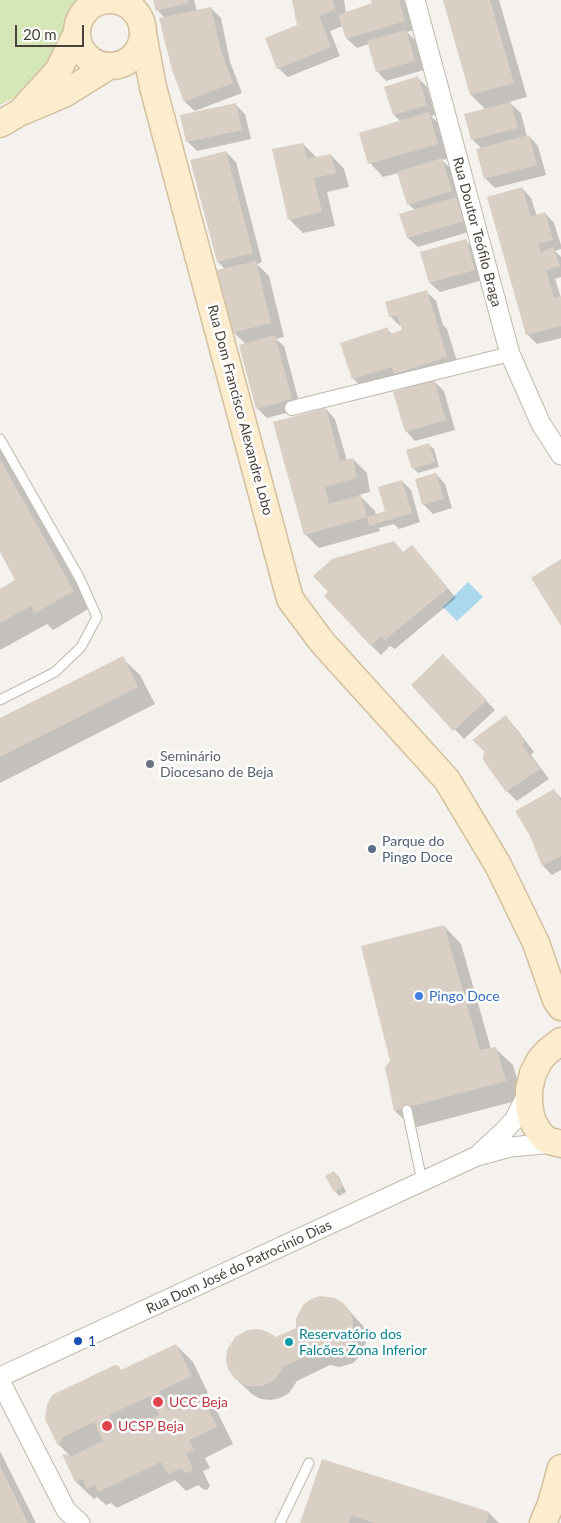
<!DOCTYPE html>
<meta charset="utf-8">
<style>
body{margin:0}
#map{position:relative;width:561px;height:1523px;overflow:hidden;background:#f5f1ec;font-family:Lato,sans-serif}
canvas{display:block}
.scale{position:absolute;left:15px;top:25px;width:69px;height:22px;box-sizing:border-box;border:2px solid #49423a;border-top:0;padding-left:6px;font-size:15px;line-height:18px;white-space:nowrap;color:#49423a;-webkit-text-stroke:4px #fff;paint-order:stroke}
</style>
<div id="map">
<canvas width="561" height="1523"></canvas>
<div class="scale">20 m</div>
</div>
<script>
const c = document.querySelector('canvas').getContext('2d');
c.lineJoin = 'round';
function paint(path, color) { c.fillStyle = color; c.fill(path, 'evenodd'); }
const shape = rows => new Path2D(rows.map(r => 'M' + r).join(''));
function stroke(path, color, width, dash) { c.strokeStyle = color; c.lineWidth = width; c.lineCap = dash ? 'butt' : 'round'; c.setLineDash(dash || []); c.stroke(path); }
function write(font, color, halo, rows, align = 'center') {
  c.font = font + ' Lato,sans-serif'; c.lineWidth = 5; c.setLineDash([]); c.textBaseline = 'middle'; c.strokeStyle = halo; c.fillStyle = color; for (const [text, x, y, turn = 0] of rows) {
    c.save(); c.translate(x, y); c.rotate((+turn || 0) * Math.PI / 180); c.textAlign = isNaN(turn) ? turn : align; if (halo) c.strokeText(text, 0, 0); c.fillText(text, 0, 0); c.restore();
  }
}
paint(shape([
 [0,0,79,0,64,43,28,91,0,105]
]), '#d5e6b7');
paint(shape([
 [468,582,483,597,457,621,443,607]
]), '#acd8ed');
paint(shape([
 [155,0,194,0,197,11,211,8,221,18,230,62,242,93,195,111,185,102,165,18,157,10],
 [293,0,344,0,346,13,374,4,372,0,404,0,414,30,407,32,416,41,424,70,386,81,377,71,369,44,357,48,347,39,343,26,330,31,340,56,288,77,278,68,300,25],
 [444,0,499,0,527,97,509,102,521,113,527,137,529,136,538,146,546,175,495,188,485,178,482,149,472,139,486,110,471,95],
 [418,78,427,87,435,115,431,116,442,127,451,158,442,160,451,169,461,201,459,201,465,208,472,231,418,247,408,238,401,215,415,210,408,204,399,173,383,177,370,163,401,122,394,115,386,87],
 [236,105,245,114,251,139,197,151,187,141],
 [303,144,317,158,331,155,344,169,349,187,327,192,335,226,303,233,289,219],
 [226,152,236,162,262,262,257,264,269,276,284,337,276,339,284,346,301,409,267,418,257,408,246,344,233,332,226,270,218,262],
 [522,188,531,198,537,216,545,213,554,223,561,245,561,249,555,251,561,257,561,277,555,279,561,298,561,338,537,344,527,334],
 [465,240,475,250,483,280,440,292,430,283,421,253],
 [426,291,436,301,443,325,447,329,460,371,432,379,444,391,455,430,415,441,406,431,410,388,403,381,366,392,353,378,387,329,392,334,403,331,401,325,400,326,390,316],
 [326,409,335,419,347,461,353,459,367,473,370,492,359,495,375,511,376,515,385,512,402,481,411,490,420,522,399,529,394,524,379,528,380,531,319,548,305,534],
 [429,445,434,449,439,467,418,473,413,468],
 [0,447,90,608,53,630,47,624,0,650,0,590,17,580,0,550],
 [436,474,445,484,452,508,433,514,423,504],
 [394,543,404,553,421,556,456,598,395,649,390,646,381,655,371,645],
 [443,656,495,710,464,739,413,685],
 [122,658,140,675,155,704,0,783,0,720],
 [506,717,515,727,534,752,531,755,549,779,517,801,507,791],
 [554,790,561,798,561,870,552,875,543,866,531,836],
 [444,926,461,944,491,1049,495,1048,513,1065,523,1099,413,1128,395,1111,392,1061],
 [334,1172,339,1177,346,1192,339,1196,335,1191],
 [343,1304,363,1326,367,1339,363,1353,353,1363,340,1367,330,1365,297,1381,289,1393,280,1398,271,1400,261,1399,253,1395,238,1381,276,1339],
 [176,1345,193,1362,208,1393,201,1396,218,1413,233,1444,205,1458,210,1468,203,1471,210,1486,207,1490,203,1489,198,1485,186,1491,175,1480,117,1508,111,1503,106,1505,97,1497,94,1499,76,1482,64,1456,71,1457,59,1445,46,1419,122,1371],
 [0,1451,36,1523,0,1523],
 [323,1460,489,1513,499,1523,301,1523]
]), '#0003');
paint(shape([
 [153,0,188,0,188,3,156,11],
 [292,0,333,0,335,10,319,16,331,47,277,69,265,38,297,25],
 [371,0,399,0,405,21,346,39,338,15,372,3],
 [443,0,490,0,514,83,470,95],
 [211,7,221,51,233,83,184,102,172,70,159,18],
 [406,30,415,61,376,72,367,41],
 [418,76,427,105,393,115,384,87],
 [511,102,518,128,471,140,464,114],
 [236,103,242,130,186,142,180,115],
 [429,112,438,144,368,164,359,133],
 [529,135,537,165,484,179,476,149],
 [303,143,307,159,331,154,336,173,314,178,322,212,288,220,272,149],
 [226,151,253,253,217,262,190,160],
 [442,158,452,191,407,205,397,172],
 [522,187,531,217,545,212,553,240,538,244,541,252,553,247,560,266,546,270,554,298,561,296,561,326,526,335,487,197],
 [456,197,464,221,407,238,399,214],
 [466,239,475,270,429,283,420,252],
 [256,261,271,323,232,333,217,270],
 [427,290,447,357,394,374,392,367,352,379,340,343,388,327,389,334,402,330,397,315,389,317,385,302],
 [275,335,292,399,256,409,239,345],
 [434,380,446,420,405,432,393,392],
 [326,408,340,461,353,458,357,478,325,487,329,504,361,495,367,517,304,535,273,422],
 [429,443,435,462,412,469,406,450],
 [0,459,74,591,35,613,31,606,0,623,0,589,15,580,0,552],
 [436,473,444,499,422,505,415,479],
 [402,480,412,513,369,526,367,517,385,511,378,487],
 [394,541,403,552,412,545,448,588,385,640,380,637,371,646,324,596,328,592,313,576,332,559],
 [561,559,561,626,531,578],
 [443,654,487,700,453,731,411,685],
 [123,656,138,687,0,757,0,718],
 [506,715,525,742,522,745,540,769,506,792,483,760,484,751,472,740],
 [554,789,561,801,561,856,542,866,530,836,515,811],
 [444,925,480,1050,496,1047,506,1081,394,1111,385,1067,390,1061,361,946],
 [334,1171,343,1187,334,1192,325,1176],
 [320,1296,335,1298,343,1303,350,1311,353,1320,353,1330,350,1339,344,1347,330,1353,316,1352,283,1367,275,1380,262,1386,247,1386,234,1378,228,1369,226,1360,227,1350,235,1337,248,1330,258,1329,268,1332,276,1337,296,1328,296,1319,303,1305,311,1299],
 [176,1344,192,1376,159,1391,168,1410,201,1394,217,1427,189,1440,194,1450,186,1454,193,1468,190,1473,184,1472,182,1468,168,1474,161,1462,98,1492,95,1485,87,1489,83,1479,75,1482,62,1454,72,1456,103,1441,94,1422,63,1437,58,1446,45,1419,47,1405,52,1395,115,1365,119,1366,121,1370],
 [150,1396,159,1415,118,1434,109,1415],
 [322,1459,490,1512,486,1523,374,1523,351,1515,349,1523,300,1523],
 [0,1466,28,1523,0,1523]
]), '#d9cfc5');
const service = shape([
 [0,439,79,577,97,617,81,647,55,672,0,700],
 [407,1110,422,1181],
 [280,1523,309,1463]
]);
const pedestrian = shape([
 [292,408,510,354]
]);
const minor = shape([
 [415,0,510,354,541,424,561,455],
 [480,1153,504,1131,514,1120,529,1091],
 [0,1377,477,1156,510,1147,554,1143],
 [0,1381,66,1510,80,1523]
]);
const secondary = shape([
 '77 33a33 33 0 1 1 66 0a33 33 0 1 1-66 0Z',
 [143,34,153,87,290,599,322,642,447,780,498,865,536,943,556,1000,561,1007],
 [25,107,58,71,77,33],
 [0,124,19,113,64,94,109,66],
 [561,1041,547,1052,540,1060,533,1073,529,1090,529,1105,532,1120,539,1132,546,1140,561,1144],
 [543,1523,551,1504,561,1468]
]);
stroke(service, '#c0b8ae', 11);
stroke(pedestrian, '#c0b8ae', 16);
stroke(minor, '#c0b8ae', 21);
stroke(secondary, '#d2c09e', 29);
stroke(service, '#fff', 9);
stroke(pedestrian, '#fff', 14);
stroke(minor, '#fff', 19);
stroke(secondary, '#fcedcf', 26);
for (const [x, y, r, color] of [
 [150,764,5,"#6b7280"],
 [372,849,5,"#5c6f8a"],
 [419,996,5,"#3f7fe0"],
 [78,1341,5,"#1a4fb4"],
 [289,1342,5,"#0f9aa8"],
 [158,1402,6,"#e0444e"],
 [107,1426,6,"#e0444e"]
]) { const dot = new Path2D(); dot.arc(x, y, r, 0, 2 * Math.PI); c.fillStyle = color; c.fill(dot); stroke(dot, '#fff', 2); }
write('14px', '#49423a', '#fff', [
 ["Rua Doutor Teófilo Braga",477,232,75],
 ["Rua Dom Francisco Alexandre Lobo",240,410,75],
 ["Rua Dom José do Patrocínio Dias",239,1267,-25]
]);
write('14px', '#5b616d', '#fff', [
 ["Seminário",160,756],
 ["Diocesano de Beja",160,772]
], 'left');
write('14px', '#4e5e75', '#fff', [
 ["Parque do",382,841],
 ["Pingo Doce",382,857]
], 'left');
write('14px', '#366cbe', '#fff', [
 ["Pingo Doce",429,996]
], 'left');
write('14px', '#0d838f', '#fff', [
 ["Reservatório dos",299,1334],
 ["Falcões Zona Inferior",299,1350]
], 'left');
write('14px', '#164399', '#fff', [
 ["1",88,1341]
], 'left');
write('14px', '#be3a42', '#fff', [
 ["UCC Beja",169,1402],
 ["UCSP Beja",118,1426]
], 'left');
</script>
